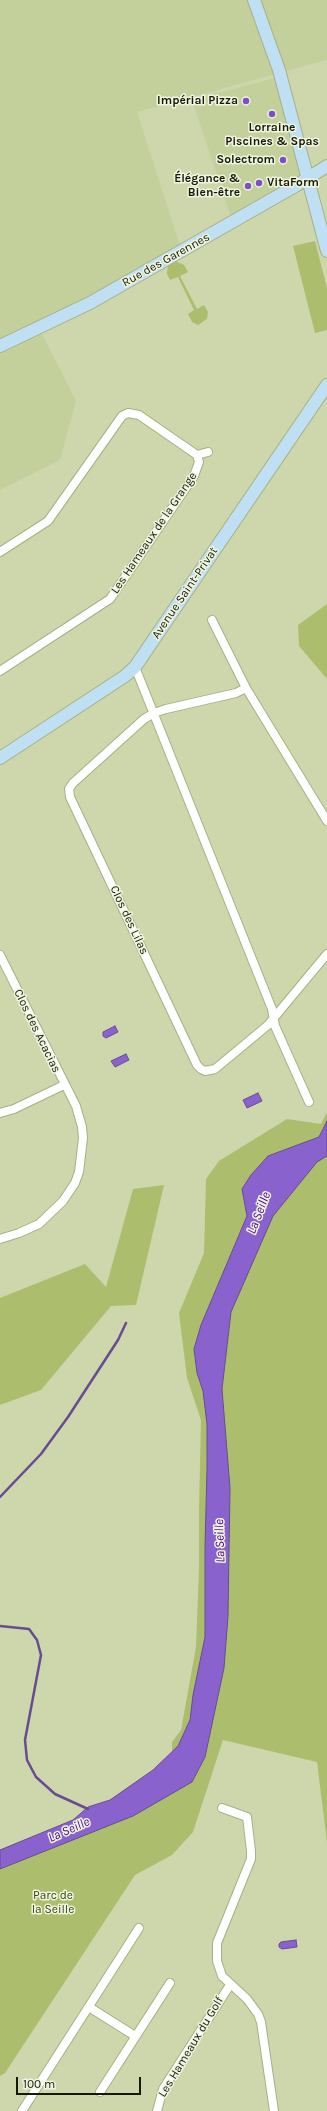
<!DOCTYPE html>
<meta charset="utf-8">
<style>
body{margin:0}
#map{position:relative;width:327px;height:2111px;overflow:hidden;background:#cdd7ab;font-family:Karla,sans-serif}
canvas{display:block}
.scale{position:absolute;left:16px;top:2077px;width:125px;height:18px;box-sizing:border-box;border:2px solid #151808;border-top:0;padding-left:5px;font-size:12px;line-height:14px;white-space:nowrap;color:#151808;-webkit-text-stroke:3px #eff5df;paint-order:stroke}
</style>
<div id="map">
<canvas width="327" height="2111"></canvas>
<div class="scale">100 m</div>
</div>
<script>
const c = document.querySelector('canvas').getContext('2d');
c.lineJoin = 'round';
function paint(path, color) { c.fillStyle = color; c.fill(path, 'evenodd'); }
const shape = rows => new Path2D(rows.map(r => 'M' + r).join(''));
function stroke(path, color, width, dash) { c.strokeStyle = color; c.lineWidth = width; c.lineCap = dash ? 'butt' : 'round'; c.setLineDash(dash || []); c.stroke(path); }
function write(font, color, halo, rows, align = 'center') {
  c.font = font + ' Karla,sans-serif'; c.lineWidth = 3; c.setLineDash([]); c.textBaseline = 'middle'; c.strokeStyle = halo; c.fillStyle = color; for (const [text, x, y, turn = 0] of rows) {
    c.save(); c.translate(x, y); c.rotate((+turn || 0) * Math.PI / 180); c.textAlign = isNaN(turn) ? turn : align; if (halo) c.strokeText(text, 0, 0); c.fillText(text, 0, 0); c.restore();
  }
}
paint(shape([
 [0,0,327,0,327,60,137,112,182,252,39,328,76,401,60,460,0,490],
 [275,78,303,174,231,217,192,100]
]), '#c4d09c');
paint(shape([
 [315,241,327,288,327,330,315,333,293,246],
 [175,261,184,265,188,272,180,276,197,309,204,305,208,312,207,319,198,325,192,322,188,314,194,310,178,277,170,280,167,274,168,266],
 [327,604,327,679,299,646,298,625],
 [327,1112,327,1842,317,1762,223,1740,193,1832,172,1855,135,1875,5,2073,0,2076,0,1869,172,1793,172,1742,181,1730,196,1647,199,1568,199,1509,201,1420,187,1378,179,1313,204,1253,206,1179,219,1161,287,1119,321,1124],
 [164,1185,136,1305,111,1306,41,1390,0,1405,0,1298,85,1264,106,1287,133,1189]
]), '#adbd6e');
const water = shape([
 [115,1026,118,1032,106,1038,103,1036,103,1032,115,1026],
 [126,1054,129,1060,115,1067,111,1061,126,1054],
 [258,1093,262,1101,247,1108,243,1100,258,1093],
 [327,1121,327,1156,317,1162,273,1216,231,1312,222,1389,230,1488,228,1616,224,1668,205,1757,192,1782,133,1816,0,1869,0,1850,73,1820,88,1807,110,1800,153,1770,178,1746,190,1720,193,1695,205,1637,205,1546,207,1470,207,1424,203,1391,197,1373,194,1349,201,1325,247,1216,242,1189,251,1175,268,1156,319,1137,327,1121],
 [296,1940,297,1947,282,1949,279,1947,279,1944,281,1942,296,1940]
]);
paint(water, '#8a62cd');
stroke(water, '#674c92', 1);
stroke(shape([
 [0,1497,41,1454,68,1417,118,1340,126,1323],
 [0,1626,29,1629,37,1640,41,1655,25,1740,27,1760,36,1777,55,1794,88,1809]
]), '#674c92', 2.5);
const street = shape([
 [197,455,208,452],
 [0,552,48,521,122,416,128,413,139,415,197,455,199,462,194,476,110,599,0,671],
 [212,620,246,688,327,821],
 [135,667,272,1009,275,1026,309,1102],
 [246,688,236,693,166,709,154,713,144,719,73,783,69,789,70,797,197,1065,201,1069,205,1071,215,1069,268,1025,327,954],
 [0,955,76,1106,82,1127,83,1138,79,1172,75,1183,63,1201,39,1224,19,1233,0,1239],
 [0,1113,14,1109,64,1085],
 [222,1808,247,1817,251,1851,251,1859,217,1943,217,1961,222,1976,247,1999,258,2014,261,2022,274,2111],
 [89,2007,135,2036],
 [100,2092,170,1983],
 [22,2111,139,1928],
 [157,2111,163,2089,230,1985]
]);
const secondary = shape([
 [254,0,279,70,327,251],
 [0,346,90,303,297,185,327,166],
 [0,758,125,676,135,667,327,385]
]);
stroke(street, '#a6b085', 10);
stroke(secondary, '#a6b085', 14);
stroke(street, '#fff', 8);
stroke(secondary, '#bfe0f2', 12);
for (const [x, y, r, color] of [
 [246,101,4,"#7e4ec7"],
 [272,114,4,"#7e4ec7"],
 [283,160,4,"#7e4ec7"],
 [259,183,4,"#7e4ec7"],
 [248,186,4,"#7e4ec7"]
]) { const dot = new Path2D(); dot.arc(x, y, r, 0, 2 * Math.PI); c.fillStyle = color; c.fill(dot); stroke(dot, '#eff5df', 1.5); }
write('bold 12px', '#151808', '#eff5df', [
 ["Impérial Pizza",238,101],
 ["Lorraine",272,128,"center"],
 ["Piscines & Spas",272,142,"center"],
 ["Solectrom",275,160],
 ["Élégance &",240,179],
 ["Bien-être",240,193],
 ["VitaForm",267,183,"left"]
], 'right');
write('12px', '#151808', '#eff5df', [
 ["Rue des Garennes",166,260,-29],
 ["Les Hameaux de la Grange",154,533,-56],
 ["Avenue Saint-Privat",185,593,-56],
 ["Clos des Lilas",129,920,65],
 ["Clos des Acacias",37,1031,64],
 ["Les Hameaux du Golf",191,2047,-59]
]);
write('12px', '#384109', '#eff5df', [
 ["Parc de",53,1896],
 ["la Seille",53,1910]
]);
write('italic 13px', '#4d008f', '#eff5df', [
 ["La Seille",259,1213,-69],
 ["La Seille",220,1541,-92],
 ["La Seille",69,1830,-24]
]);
</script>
